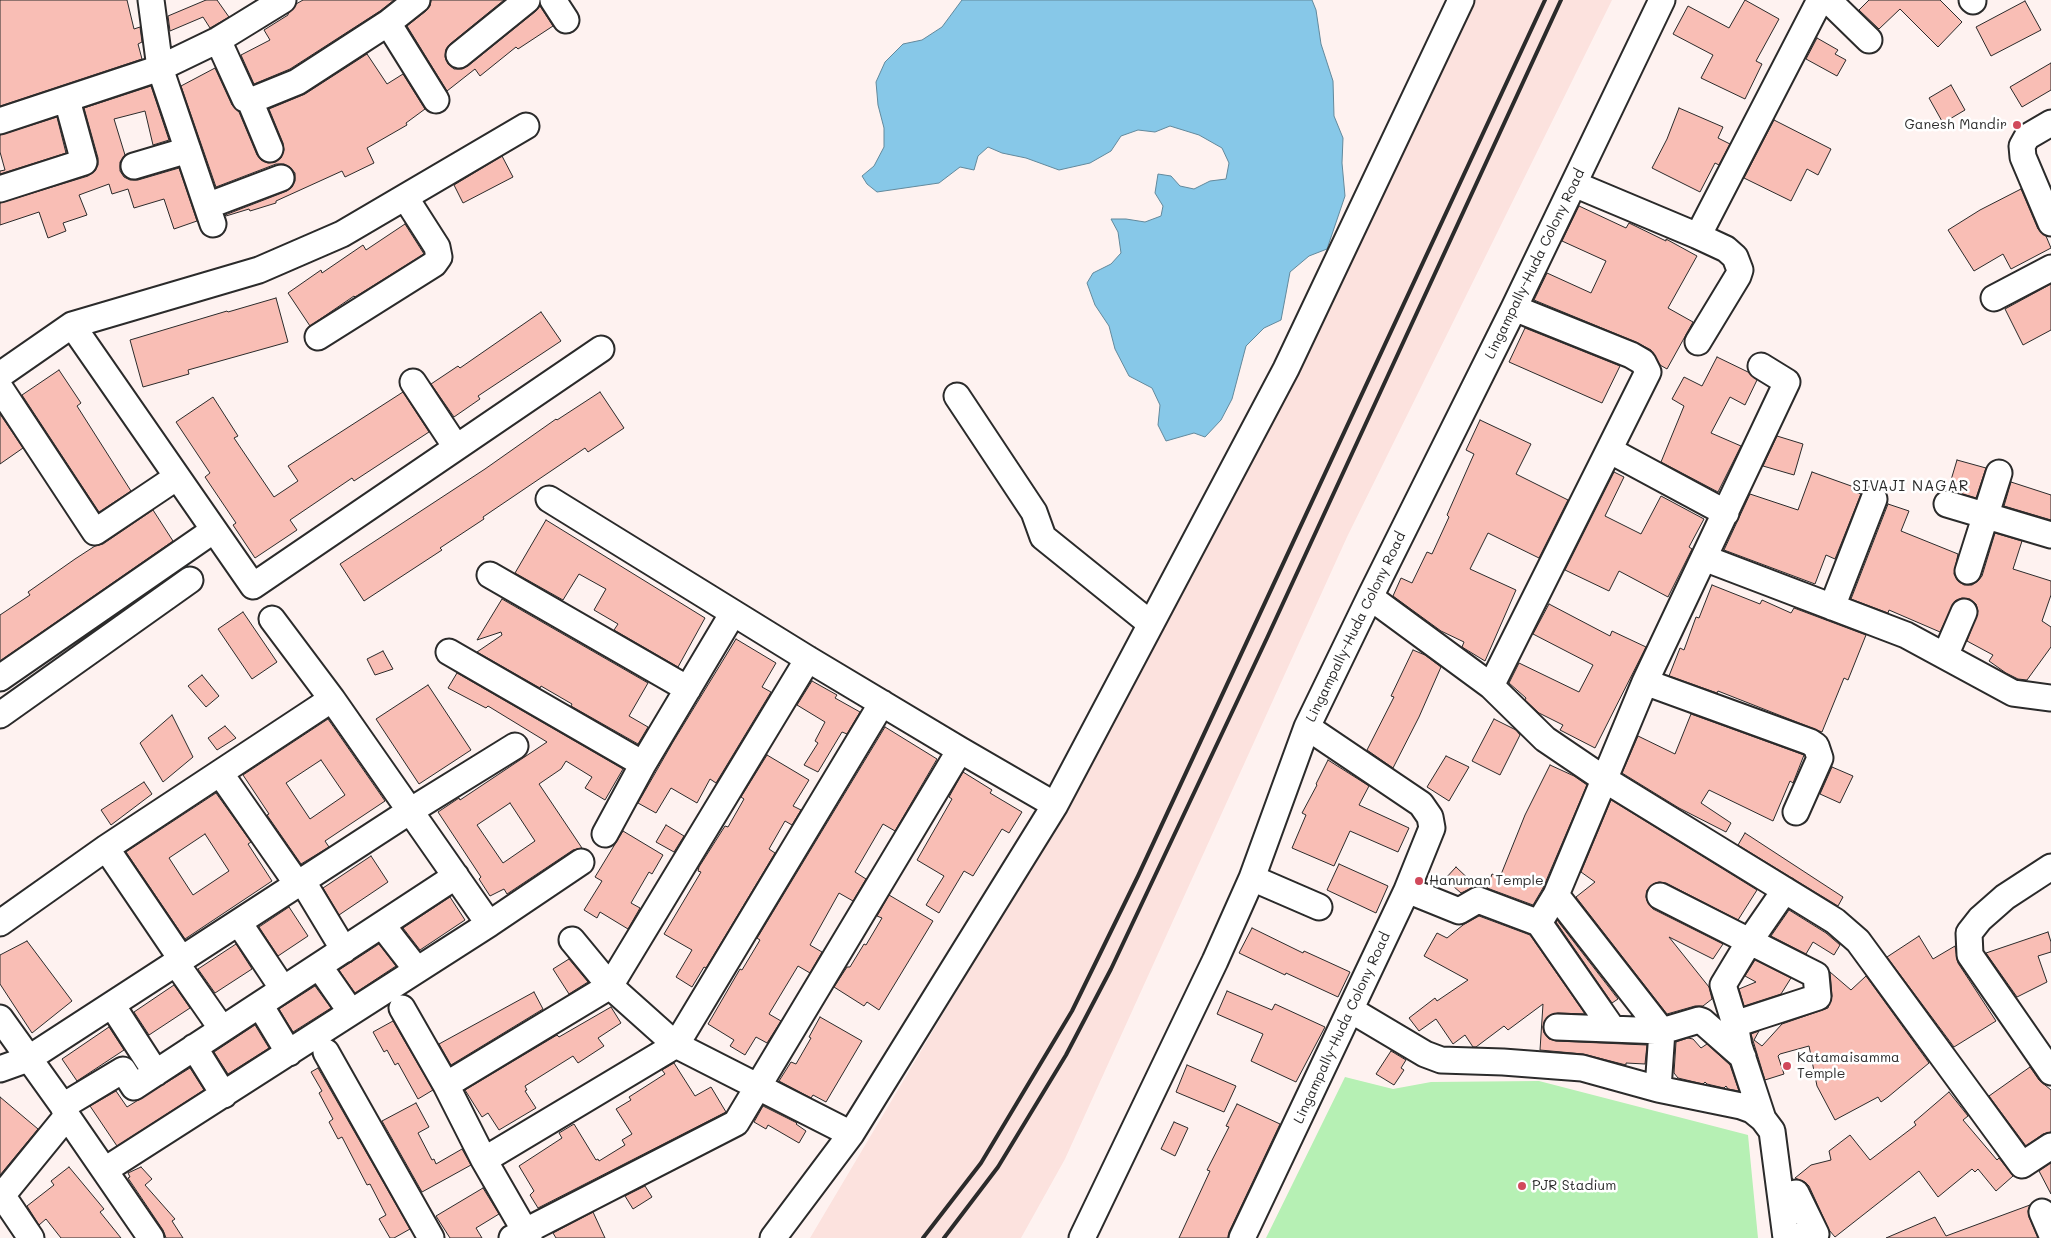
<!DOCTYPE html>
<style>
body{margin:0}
canvas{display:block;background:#fef2f0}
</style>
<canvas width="2051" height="1238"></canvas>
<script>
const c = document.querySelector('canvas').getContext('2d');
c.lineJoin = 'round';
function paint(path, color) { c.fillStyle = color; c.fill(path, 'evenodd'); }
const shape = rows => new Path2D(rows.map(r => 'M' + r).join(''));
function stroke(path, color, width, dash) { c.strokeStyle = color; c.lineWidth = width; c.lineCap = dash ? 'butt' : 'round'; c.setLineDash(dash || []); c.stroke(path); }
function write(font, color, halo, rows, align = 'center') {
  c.font = font + ' Mali,sans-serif'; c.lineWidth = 5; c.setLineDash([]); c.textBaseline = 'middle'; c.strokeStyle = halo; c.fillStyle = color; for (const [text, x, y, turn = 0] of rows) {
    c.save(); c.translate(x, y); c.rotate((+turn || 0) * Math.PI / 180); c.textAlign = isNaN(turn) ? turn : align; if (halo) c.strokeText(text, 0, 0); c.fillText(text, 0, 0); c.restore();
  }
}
paint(shape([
 [1475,0,1612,0,1347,537,1065,1159,1021,1238,810,1238,1067,805,1332,296]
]), '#fce2de');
paint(shape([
 [1345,1077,1393,1089,1431,1082,1539,1081,1748,1135,1758,1238,1266,1238]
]), '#b6f0b4');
const water = shape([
 [962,0,1312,0,1316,10,1321,44,1333,81,1334,116,1343,138,1342,163,1345,196,1327,249,1309,256,1290,272,1281,320,1264,328,1246,346,1232,399,1221,420,1205,437,1194,433,1166,441,1158,425,1160,405,1152,388,1129,376,1115,349,1109,326,1095,305,1087,283,1093,273,1111,264,1121,253,1118,232,1111,219,1126,219,1145,222,1161,216,1163,206,1155,193,1158,174,1171,176,1180,186,1194,189,1210,181,1226,179,1229,163,1222,148,1199,135,1170,126,1155,132,1138,130,1121,136,1111,151,1090,163,1059,170,1026,158,1002,153,988,147,978,156,974,170,960,167,939,183,877,192,867,184,862,176,874,166,884,147,884,128,878,105,876,82,885,62,903,44,922,40,942,27,962,0]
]);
paint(water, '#87c8e8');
stroke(water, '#62899c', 1);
const building = shape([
 [0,0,127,0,134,29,140,27,142,42,138,44,142,59,0,106,0,0],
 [206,0,217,0,229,17,210,28,203,17,170,31,168,16,206,0],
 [303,0,394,0,380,11,290,69,254,84,241,55,270,40,264,30,288,15,288,14,296,4,303,0],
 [431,0,504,0,450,44,446,49,445,57,448,64,454,69,462,69,468,66,536,11,540,6,553,26,518,49,516,47,480,76,475,69,447,91,407,26,426,11,430,6,431,0],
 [1745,0,1779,19,1756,61,1762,64,1745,99,1701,78,1713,55,1673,34,1688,6,1729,28,1745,0],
 [1869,0,1940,0,1962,22,1938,47,1900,9,1879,29,1859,10,1869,0],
 [2025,1,2041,30,1991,56,1976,27,2025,1],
 [1817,38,1838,50,1835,54,1846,60,1837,76,1806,59,1817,38],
 [367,54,387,84,403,74,425,109,406,123,407,125,367,148,374,163,345,177,342,171,276,201,276,203,250,211,249,209,226,216,225,215,287,191,292,187,295,181,295,173,290,167,284,164,276,164,216,187,181,86,215,68,232,105,239,112,257,155,261,160,268,163,275,162,281,158,284,150,283,143,269,109,305,94,367,54],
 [2051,63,2051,90,2022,107,2010,87,2051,63],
 [1951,85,1965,110,1943,123,1929,98,1951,85],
 [151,86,169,140,153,145,145,111,114,119,125,155,120,162,120,171,124,177,130,180,138,180,179,168,197,221,174,229,164,199,134,208,128,189,112,194,109,184,79,195,87,215,63,223,66,231,48,238,39,212,0,225,0,203,88,176,95,171,98,165,98,158,84,108,151,86],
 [1679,108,1723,127,1718,138,1730,144,1719,165,1715,163,1700,192,1652,168,1667,139,1679,108],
 [57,117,66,153,0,174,0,171,5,170,0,152,0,135,57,117],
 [1774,120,1831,149,1818,175,1807,169,1791,201,1744,178,1774,120],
 [502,156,513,177,463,203,454,185,502,156],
 [2021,189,2038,229,2046,236,2051,248,2011,269,2003,254,1974,271,1948,230,1980,210,2021,189],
 [1579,206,1626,228,1629,223,1666,241,1666,239,1697,256,1668,308,1693,322,1667,369,1660,365,1651,350,1638,343,1534,300,1547,273,1591,293,1606,261,1562,241,1579,206],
 [405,224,424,254,355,297,354,296,310,326,288,293,321,270,322,273,363,245,366,250,405,224],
 [2051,284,2051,330,2023,345,2005,309,2051,284],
 [276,298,288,342,188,370,189,374,143,387,130,340,227,311,228,312,276,298],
 [541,312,561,341,478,396,480,399,454,417,431,384,458,366,460,368,541,312],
 [1525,328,1620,366,1602,403,1509,362,1525,328],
 [1717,357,1748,372,1757,380,1745,405,1730,397,1711,433,1741,446,1718,492,1661,462,1684,406,1672,399,1684,377,1702,386,1717,357],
 [59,370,81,403,77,406,131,491,99,512,22,395,59,370],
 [403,392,429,432,354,481,352,478,290,520,297,530,255,558,233,525,236,523,205,477,210,473,176,422,213,397,238,436,234,438,274,497,298,481,288,466,403,392],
 [600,392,624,428,588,452,585,448,483,517,484,519,440,548,442,550,364,601,340,564,485,469,556,419,557,420,600,392],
 [0,414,23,448,0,464,0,414],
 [1480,420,1531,444,1516,474,1568,500,1539,558,1488,533,1470,569,1516,590,1485,661,1462,647,1464,642,1441,631,1393,596,1401,578,1412,583,1427,552,1432,554,1449,517,1447,515,1474,454,1466,450,1480,420],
 [1777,436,1803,444,1794,475,1763,466,1777,436],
 [1957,460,1986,468,1976,498,1948,490,1957,460],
 [1614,472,1624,477,1605,516,1641,534,1661,496,1704,519,1689,547,1692,549,1668,597,1619,571,1609,591,1565,570,1614,472],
 [1812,472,1854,487,1852,491,1861,494,1835,559,1826,555,1815,584,1724,550,1750,494,1798,510,1812,472],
 [2011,482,2051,495,2051,520,2004,506,2011,482],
 [1888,504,1909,511,1901,531,1958,554,1954,574,1958,581,1964,585,1972,585,1978,581,1982,576,1995,533,2022,541,2013,569,2051,581,2051,595,2042,621,2051,627,2051,647,2027,680,2018,679,2006,673,1989,661,1993,655,1967,641,1978,611,1976,604,1970,599,1962,598,1955,601,1940,632,1889,610,1888,613,1851,599,1888,504],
 [153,510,173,541,0,661,0,615,30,595,28,592,75,559,95,546,103,544,153,510],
 [546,520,705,618,678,667,614,630,618,624,594,610,606,589,579,574,563,600,515,573,546,520],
 [1712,585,1760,604,1762,600,1791,613,1794,608,1866,635,1848,680,1844,678,1822,732,1718,691,1717,693,1669,676,1680,648,1684,650,1696,617,1699,618,1712,585],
 [502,599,648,683,629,716,648,727,638,744,571,706,572,704,541,686,540,688,477,652,502,635,501,632,477,640,502,599],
 [1549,604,1610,636,1612,631,1646,647,1595,748,1560,730,1563,725,1539,713,1525,700,1526,698,1509,683,1519,663,1579,692,1593,665,1533,634,1549,604],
 [243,612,277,662,252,679,218,629,243,612],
 [736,639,776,663,762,687,771,692,716,783,710,779,697,803,671,788,656,813,638,803,673,742,736,639],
 [1413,650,1425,655,1441,667,1419,717,1393,768,1367,750,1394,697,1391,696,1413,650],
 [383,651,393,669,375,675,367,659,383,651],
 [457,673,623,769,605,800,585,788,592,777,566,761,561,769,539,784,582,848,573,850,507,894,504,889,490,896,479,879,481,877,438,812,459,798,460,800,547,742,488,706,486,708,448,688,457,673],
 [510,803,535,841,503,863,477,825,510,803],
 [202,675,219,696,206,707,188,686,202,675],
 [812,681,837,695,835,698,860,712,847,734,842,732,818,772,804,765,818,743,815,741,825,722,797,705,812,681],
 [428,685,471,750,419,784,376,719,428,685],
 [1691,714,1804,755,1793,783,1790,781,1773,821,1709,790,1701,803,1731,823,1726,832,1679,808,1622,773,1638,736,1675,754,1691,714],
 [172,715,193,757,163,782,140,743,172,715],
 [328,719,385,801,325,841,329,847,301,864,267,815,269,814,243,775,328,719],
 [321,760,345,795,310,819,286,783,321,760],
 [1494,719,1516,730,1520,735,1500,775,1472,761,1494,719],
 [225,726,236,738,217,750,208,738,225,726],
 [885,727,937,759,895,831,883,824,855,872,866,879,853,901,839,893,810,945,822,952,810,973,798,966,769,1014,781,1021,767,1043,756,1037,745,1055,730,1046,734,1040,708,1024,740,969,742,970,760,940,757,938,759,935,885,727],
 [767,755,809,780,793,806,801,810,792,825,785,821,769,849,775,853,706,968,704,967,692,987,676,977,692,950,664,934,701,872,698,871,699,867,725,826,728,827,744,799,741,797,767,755],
 [1446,756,1469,767,1449,801,1427,787,1446,756],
 [1328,760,1369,786,1359,805,1409,828,1398,852,1350,831,1334,866,1292,848,1306,815,1302,813,1317,785,1316,784,1328,760],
 [1550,765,1574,776,1587,785,1543,888,1533,905,1487,888,1492,874,1500,877,1525,815,1550,765],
 [1832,767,1853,776,1840,803,1820,794,1832,767],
 [963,772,992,790,990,793,1022,812,1009,833,1002,829,973,876,964,871,939,913,926,905,944,876,917,860,952,799,949,797,963,772],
 [144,782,152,794,111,825,101,810,144,782],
 [216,793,251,842,248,844,272,881,185,939,126,852,216,793],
 [205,834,229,871,193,895,169,858,205,834],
 [1611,800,1757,890,1738,920,1666,883,1659,882,1653,884,1647,890,1646,897,1648,903,1653,909,1723,944,1713,959,1669,937,1709,987,1712,999,1703,1006,1695,1006,1667,1014,1576,897,1595,882,1581,872,1611,800],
 [666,825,684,836,674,852,656,842,666,825],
 [623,831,663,855,652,874,649,872,631,903,640,908,628,929,600,912,597,918,584,910,602,881,595,877,623,831],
 [1745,833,1843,897,1838,906,1738,845,1745,833],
 [371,856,388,882,339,915,323,888,371,856],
 [1339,864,1388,886,1376,913,1327,890,1339,864],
 [1456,867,1476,886,1461,893,1445,879,1456,867],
 [889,895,933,921,879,1010,867,1002,864,1006,834,987,847,967,850,967,864,944,866,945,882,918,877,916,889,895],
 [450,897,465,920,420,950,403,928,450,897],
 [289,907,308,936,278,956,259,927,289,907],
 [1789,910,1826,933,1840,945,1834,955,1813,942,1806,954,1771,936,1789,910],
 [1479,916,1530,935,1585,1014,1558,1013,1550,1015,1545,1020,1543,1027,1544,1033,1549,1039,1556,1041,1647,1045,1645,1064,1626,1063,1626,1065,1583,1054,1540,1050,1543,1004,1508,1030,1504,1026,1476,1047,1473,1047,1465,1035,1453,1044,1436,1019,1419,1031,1409,1018,1435,998,1437,1001,1468,980,1424,956,1437,933,1447,938,1463,925,1479,916],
 [1557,920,1618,999,1612,1003,1556,922,1557,920],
 [1252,928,1303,953,1304,951,1350,972,1338,997,1286,973,1285,975,1239,953,1252,928],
 [2048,932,2051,942,2051,952,2038,956,2047,982,2017,997,1986,953,2048,932],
 [1919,936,1933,959,1955,946,1958,963,1996,1021,1954,1047,1887,957,1919,936],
 [27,941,72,1001,32,1033,0,984,0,955,27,941],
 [236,944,252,969,215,993,198,969,236,944],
 [379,944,396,966,355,993,339,970,379,944],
 [569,959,588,982,569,994,553,969,569,959],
 [1755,960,1791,978,1781,994,1744,1006,1739,989,1756,982,1745,976,1755,960],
 [1830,972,1851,990,1866,976,1929,1063,1888,1097,1881,1102,1878,1097,1835,1120,1817,1086,1809,1046,1780,1054,1778,1056,1784,1074,1765,1080,1751,1034,1759,1031,1754,1040,1762,1046,1782,1024,1828,1008,1832,996,1830,972],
 [174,985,190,1008,149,1035,134,1012,174,985],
 [315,986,331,1008,293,1032,279,1009,315,986],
 [1227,991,1272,1010,1275,1004,1325,1027,1296,1082,1251,1061,1263,1034,1217,1014,1227,991],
 [534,992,543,1009,451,1065,439,1044,534,992],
 [611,1007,621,1023,598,1038,604,1046,578,1063,573,1056,525,1086,527,1090,525,1091,536,1108,499,1130,488,1113,482,1117,465,1090,557,1035,559,1037,611,1007],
 [820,1017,862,1041,826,1102,813,1095,811,1098,779,1081,791,1062,796,1064,811,1038,809,1037,820,1017],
 [393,1021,433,1090,418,1099,398,1063,395,1065,387,1050,384,1052,373,1032,393,1021],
 [255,1025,269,1048,228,1074,214,1052,255,1025],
 [109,1027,124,1050,77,1081,62,1059,109,1027],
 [1688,1038,1693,1039,1701,1048,1707,1044,1730,1065,1739,1091,1728,1089,1726,1086,1724,1088,1707,1084,1705,1082,1703,1084,1678,1078,1674,1073,1676,1042,1688,1038],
 [1391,1051,1406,1060,1401,1068,1404,1070,1394,1085,1376,1074,1391,1051],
 [674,1063,695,1096,711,1087,726,1112,538,1208,530,1195,534,1191,519,1166,562,1138,559,1133,574,1124,596,1160,598,1159,599,1161,625,1145,622,1140,632,1134,616,1109,631,1100,629,1097,665,1074,662,1070,674,1063],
 [1187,1065,1236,1086,1224,1112,1176,1092,1187,1065],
 [2030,1067,2039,1080,2051,1090,2051,1132,2043,1134,2026,1146,1989,1096,2030,1067],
 [190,1068,204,1090,117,1146,90,1106,116,1091,127,1107,190,1068],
 [318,1068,410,1229,394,1238,390,1238,379,1219,386,1215,370,1184,367,1185,342,1137,338,1139,329,1122,333,1119,319,1093,322,1091,311,1072,318,1068],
 [1949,1092,1968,1116,1963,1120,1997,1160,1999,1158,2013,1176,1996,1191,1978,1169,1975,1172,1972,1169,1938,1197,1919,1171,1835,1237,1829,1230,1809,1186,1805,1182,1795,1178,1811,1165,1831,1160,1829,1151,1850,1135,1870,1160,1916,1125,1914,1122,1949,1092],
 [0,1097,38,1129,0,1175,0,1097],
 [416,1103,429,1127,418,1133,432,1160,434,1159,436,1164,462,1149,471,1165,422,1192,382,1121,416,1103],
 [1237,1104,1280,1124,1229,1232,1228,1238,1179,1238,1210,1171,1207,1170,1229,1127,1226,1126,1237,1104],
 [763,1106,797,1123,796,1124,806,1131,799,1143,768,1125,766,1129,754,1122,763,1106],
 [1174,1122,1188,1128,1175,1156,1161,1149,1174,1122],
 [2051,1163,2051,1194,2039,1171,2051,1163],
 [69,1167,104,1209,100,1212,121,1238,61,1238,46,1219,39,1225,27,1206,54,1185,51,1181,69,1167],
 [141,1167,152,1179,145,1185,175,1219,172,1221,183,1238,166,1238,163,1230,128,1178,130,1177,128,1173,141,1167],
 [645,1186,652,1197,633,1209,625,1196,645,1186],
 [483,1188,499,1214,476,1228,482,1238,450,1238,436,1216,483,1188],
 [2030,1205,2028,1211,2029,1217,2038,1238,1886,1238,1935,1217,1946,1236,2030,1205],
 [593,1212,605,1238,556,1238,553,1233,593,1212]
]);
paint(building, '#f9beb5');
stroke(building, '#2b2b2b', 1);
const minor = shape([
 [151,0,160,68,213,224],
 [553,0,566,20],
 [1828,0,1869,40],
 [1972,0,1973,1],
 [388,23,436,100],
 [218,40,245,99,250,101,297,82,388,23,417,0],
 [459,55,527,0],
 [250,101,270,149],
 [0,121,160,68,218,40,283,0],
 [2051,123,2027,137,2022,146,2023,157,2051,223],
 [134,166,188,150],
 [1574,184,1698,236,1726,249,1735,257,1740,270,1738,276,1698,342],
 [0,189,84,162,67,100],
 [207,206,281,178],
 [1698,236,1820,0],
 [1994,298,2051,268],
 [72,325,253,586,601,349],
 [318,337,434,264,439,257,437,247,405,197],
 [0,375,72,325,259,270,342,234,526,126],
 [413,382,456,447],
 [0,388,95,532,177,477],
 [957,396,1034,512,1043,537,1151,624],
 [1609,450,1726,513],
 [549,499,808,659,960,750,1055,805],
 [1947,504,2051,535],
 [1704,558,1906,635,2013,693,2051,698],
 [1968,571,1999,473],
 [490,575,688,689],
 [1370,597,1491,686,1545,739,1604,779,1835,921,1858,941,2022,1165,2051,1146],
 [1832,607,1874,499],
 [272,619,332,699,489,924],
 [449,652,643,764],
 [1945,656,1964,612],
 [0,678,214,530],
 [1645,682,1810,742,1816,746,1820,758,1796,812],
 [1491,686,1648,372,1643,362,1631,355,1514,308],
 [0,715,190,580],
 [220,773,298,885],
 [605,834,643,764,733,613],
 [2051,867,2005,897,1980,919,1969,933,1970,955,2051,1072],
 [1252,878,1319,907],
 [303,882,344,950],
 [1407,890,1459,911,1478,900,1539,923,1556,895,1645,682,1787,382,1761,366],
 [1556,895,1662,1031,1658,1089],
 [1660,896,1816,975,1818,997,1735,1024,1739,1046,1763,1119],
 [0,923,106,848],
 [239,923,283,989],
 [1539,923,1612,1028],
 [382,925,417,970],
 [572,940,610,986,676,1045,851,1134],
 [182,960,106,848,332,699],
 [176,963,222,1029],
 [319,966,351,1012],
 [112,1005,156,1073],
 [260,1005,289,1053],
 [402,1008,446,1085,484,1160,529,1238],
 [1351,1010,1425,1054,1441,1060,1503,1062,1582,1068,1658,1089,1741,1106,1752,1110,1763,1119,1772,1131,1786,1238],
 [0,1018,63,1106,67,1116,151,1238],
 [1735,1024,1723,985,1749,942,1785,890],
 [1557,1027,1662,1031,1699,1020,1702,1021,1743,1057],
 [194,1047,224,1095],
 [326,1052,431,1238],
 [0,1069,28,1059,410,811,515,746],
 [446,1085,610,986,808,659],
 [63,1106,123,1070,134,1087,456,876],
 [484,1160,676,1045,882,703],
 [105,1170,489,924,581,862],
 [2,1195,31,1238],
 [1781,1196,1796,1193,1816,1234,1786,1238],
 [0,1198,67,1116],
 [2042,1212,2051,1233],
 [512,1238,736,1123,960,750],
 [773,1238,851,1134,1055,805,1286,369,1461,0],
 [1082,1238,1215,961,1252,878,1307,727],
 [1242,1238,1407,890,1432,828,1430,817,1421,804,1307,727,1370,597,1514,308,1662,0]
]);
stroke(minor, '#2b2b2b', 29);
stroke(minor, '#fff', 25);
stroke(shape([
 [923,1238,981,1163,1072,1011,1138,876,1545,0],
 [944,1238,998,1167,1066,1055,1111,969,1267,638,1561,0]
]), '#2b2b2b', 4);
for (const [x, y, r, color] of [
 [2017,125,5,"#d1495b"],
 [1419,881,5,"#d1495b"],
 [1787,1066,5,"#d1495b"],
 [1522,1186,5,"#d1495b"]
]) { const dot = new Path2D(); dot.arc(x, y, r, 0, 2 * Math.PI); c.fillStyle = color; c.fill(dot); stroke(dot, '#fff', 2); }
write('14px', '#2b2b2b', '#fff', [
 ["Ganesh Mandir",2007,125,"right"],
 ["Hanuman Temple",1429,881],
 ["Katamaisamma",1797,1058],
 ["Temple",1797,1074],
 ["PJR Stadium",1532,1186]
], 'left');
write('14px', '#2b2b2b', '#fff', [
 ["Lingampally-Huda Colony Road",1535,264,-64],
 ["Lingampally-Huda Colony Road",1356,627,-64],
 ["Lingampally-Huda Colony Road",1342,1028,-65]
]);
c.letterSpacing = '1px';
write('15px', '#2b2b2b', '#fff', [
 ["SIVAJI NAGAR",1911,486]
]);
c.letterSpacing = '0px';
</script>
